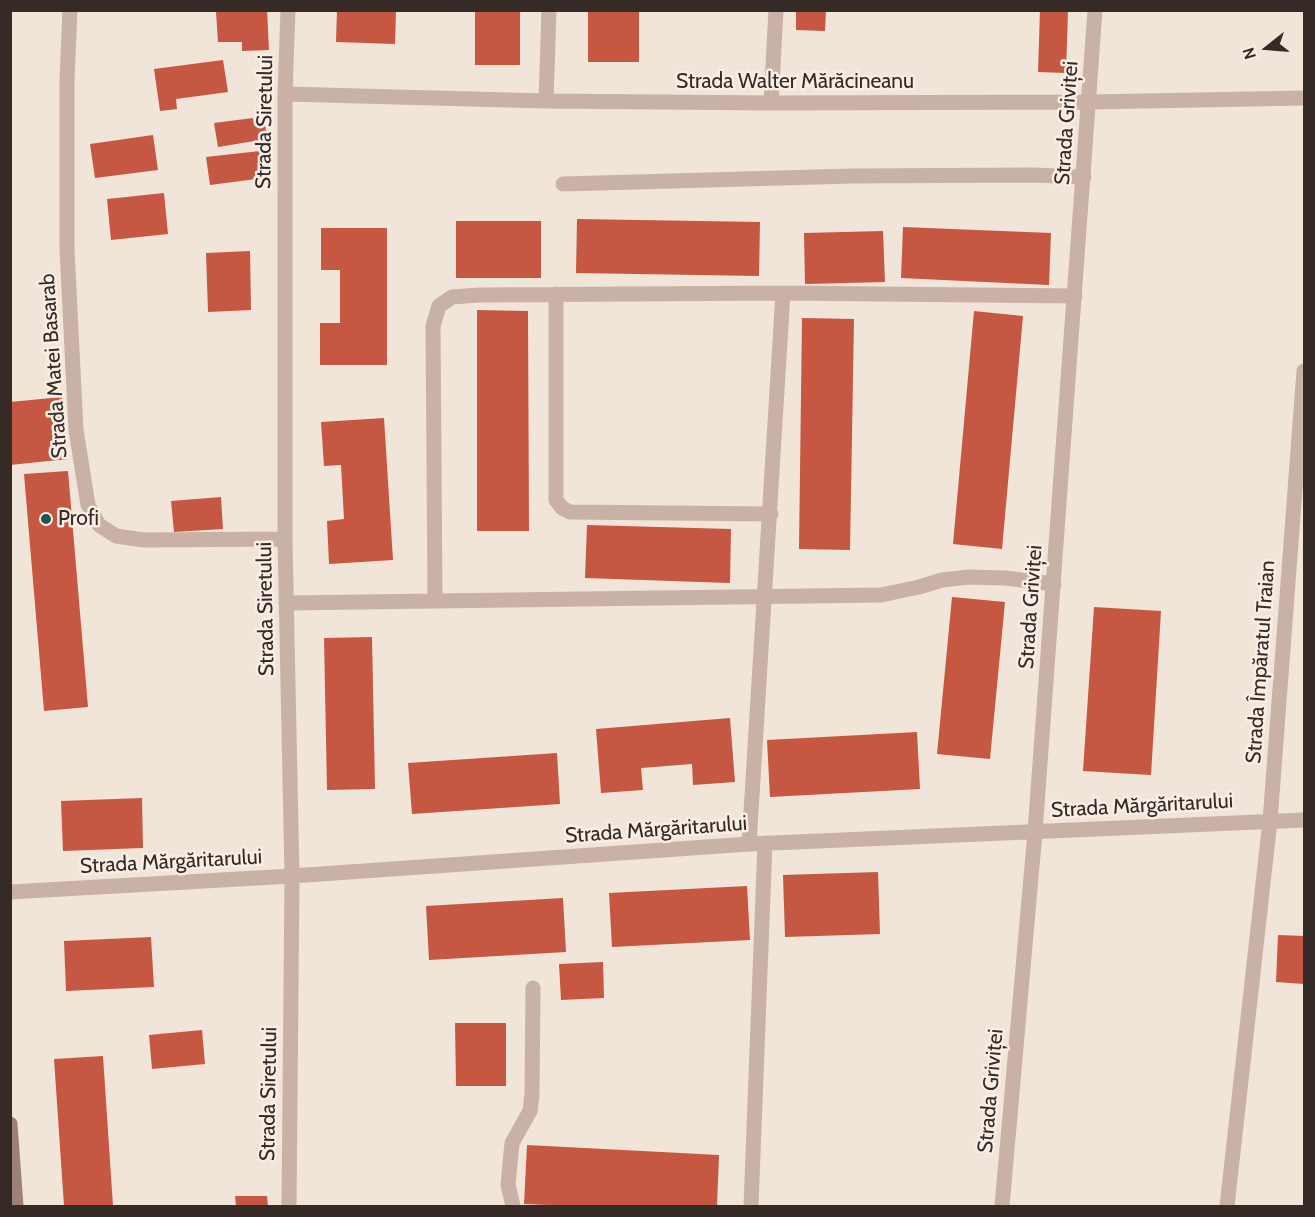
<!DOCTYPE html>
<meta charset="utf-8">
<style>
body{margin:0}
#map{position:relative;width:1315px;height:1217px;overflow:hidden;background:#f1e4d9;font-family:Cabin,sans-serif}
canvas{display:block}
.frame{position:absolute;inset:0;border:12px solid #352a26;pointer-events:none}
.north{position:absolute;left:1237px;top:18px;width:60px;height:60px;-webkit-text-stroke:4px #f9eee5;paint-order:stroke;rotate:253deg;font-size:16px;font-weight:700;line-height:24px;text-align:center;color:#352a26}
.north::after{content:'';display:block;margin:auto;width:21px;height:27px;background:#352a26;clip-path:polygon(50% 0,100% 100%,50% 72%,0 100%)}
</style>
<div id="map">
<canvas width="1315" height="1217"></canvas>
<div class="frame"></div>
<div class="north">N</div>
</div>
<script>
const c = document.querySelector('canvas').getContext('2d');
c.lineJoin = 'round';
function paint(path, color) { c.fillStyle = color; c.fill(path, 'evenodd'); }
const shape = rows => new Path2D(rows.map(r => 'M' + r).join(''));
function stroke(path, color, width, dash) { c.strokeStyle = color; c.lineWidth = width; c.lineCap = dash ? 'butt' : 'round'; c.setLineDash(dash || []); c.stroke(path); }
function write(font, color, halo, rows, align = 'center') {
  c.font = font + ' Cabin,sans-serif'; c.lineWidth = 5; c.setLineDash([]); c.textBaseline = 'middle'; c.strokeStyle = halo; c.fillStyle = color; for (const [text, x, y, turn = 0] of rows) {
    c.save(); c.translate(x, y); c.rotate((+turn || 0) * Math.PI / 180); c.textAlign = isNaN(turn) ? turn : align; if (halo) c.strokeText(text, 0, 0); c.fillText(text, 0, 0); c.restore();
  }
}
paint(shape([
 [267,10,269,50,242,51,242,42,218,42,216,12],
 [337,10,396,10,395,44,336,42],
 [475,10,520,10,520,65,475,65],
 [588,10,639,10,639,62,588,62],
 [796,10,826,10,825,31,796,30],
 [1040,10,1068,10,1066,73,1038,72],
 [223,60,228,92,176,99,177,109,160,111,154,69],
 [253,118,254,125,265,124,267,139,218,147,214,123],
 [153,135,158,170,95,178,90,144],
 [260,151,264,178,210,185,206,157],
 [164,193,168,234,111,240,107,199],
 [577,219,760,222,759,276,576,273],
 [456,221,541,221,541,278,456,278],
 [903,227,1051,233,1049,285,901,278],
 [321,228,387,228,387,365,320,365,320,323,340,323,340,270,321,270],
 [883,231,885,282,805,284,804,233],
 [250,251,251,310,208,312,206,253],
 [477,310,528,311,529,531,477,531],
 [974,311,1023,316,1002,549,953,544],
 [802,318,854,319,850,550,799,549],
 [62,397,68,459,10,465,10,402],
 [384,418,393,560,329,564,327,521,344,519,341,465,324,466,321,422],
 [68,471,88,707,44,711,24,474],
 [221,497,223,529,174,532,171,501],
 [587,525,731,529,730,583,585,578],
 [952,597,1005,602,990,759,937,754],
 [1094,607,1161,611,1151,775,1083,771],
 [372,637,375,789,327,790,324,638],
 [730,718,735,782,693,785,692,764,641,768,643,790,601,793,596,729],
 [917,732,920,789,770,797,767,740],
 [557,753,560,804,412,814,408,763],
 [142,798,143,848,63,851,61,801],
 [878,872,880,934,785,937,783,875],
 [747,886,750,940,612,947,609,893],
 [563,898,566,952,429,960,426,906],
 [1278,935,1304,936,1304,984,1276,982],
 [151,937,154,987,66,991,64,941],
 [603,962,604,998,561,1000,559,964],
 [455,1023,506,1023,506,1086,456,1086],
 [202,1030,205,1064,152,1069,149,1035],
 [103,1056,113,1206,64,1206,54,1059],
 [527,1145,719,1155,717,1206,570,1206,524,1204],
 [235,1196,267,1196,268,1206,236,1206]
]), '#c65742');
stroke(shape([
 [563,184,852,176,1033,175,1084,177],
 [556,294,556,500,562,508,570,512,771,514],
 [435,601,433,326,439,306,452,297,479,295,783,293,1075,296],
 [286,603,881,595,919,587,942,580,968,577,1005,578,1054,584],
 [749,844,783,293]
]), '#c9b2a5', 15);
stroke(shape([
 [70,10,67,81,67,249,76,430,88,505,99,525,116,536,144,540,285,539],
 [288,10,285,94,285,539,292,876,289,1206],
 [285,94,546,101,771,103,1090,102,1304,98],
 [546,101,549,10],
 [771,103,776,10],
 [10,892,292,876,749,844,1304,820],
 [513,1206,508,1185,512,1143,530,1111,532,1094,533,988],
 [751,1206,765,843],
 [1002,1206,1035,832,1095,10],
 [1227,1206,1270,821,1304,371]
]), '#c9b2a5', 15);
stroke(shape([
 [10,1124,16,1206]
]), '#9d8177', 15);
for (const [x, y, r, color] of [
 [46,519,6,"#1c5655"]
]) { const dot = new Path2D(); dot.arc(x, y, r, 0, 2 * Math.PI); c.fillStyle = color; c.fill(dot); stroke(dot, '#f9eee5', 2); }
write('21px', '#352a26', '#f9eee5', [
 ["Strada Walter Mărăcineanu",795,82],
 ["Strada Siretului",265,122,-89],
 ["Strada Griviței",1067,123,-86],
 ["Strada Matei Basarab",54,366,-94],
 ["Strada Griviței",1031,607,-86],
 ["Strada Siretului",266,609,-91],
 ["Strada Împăratul Traian",1261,662,-86],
 ["Strada Mărgăritarului",1142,806,-3],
 ["Strada Mărgăritarului",656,830,-4],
 ["Strada Mărgăritarului",171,862,-3],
 ["Strada Griviței",991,1091,-85],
 ["Strada Siretului",269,1094,-89]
]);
write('21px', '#352a26', '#f9eee5', [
 ["Profi",58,519]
], 'left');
</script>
